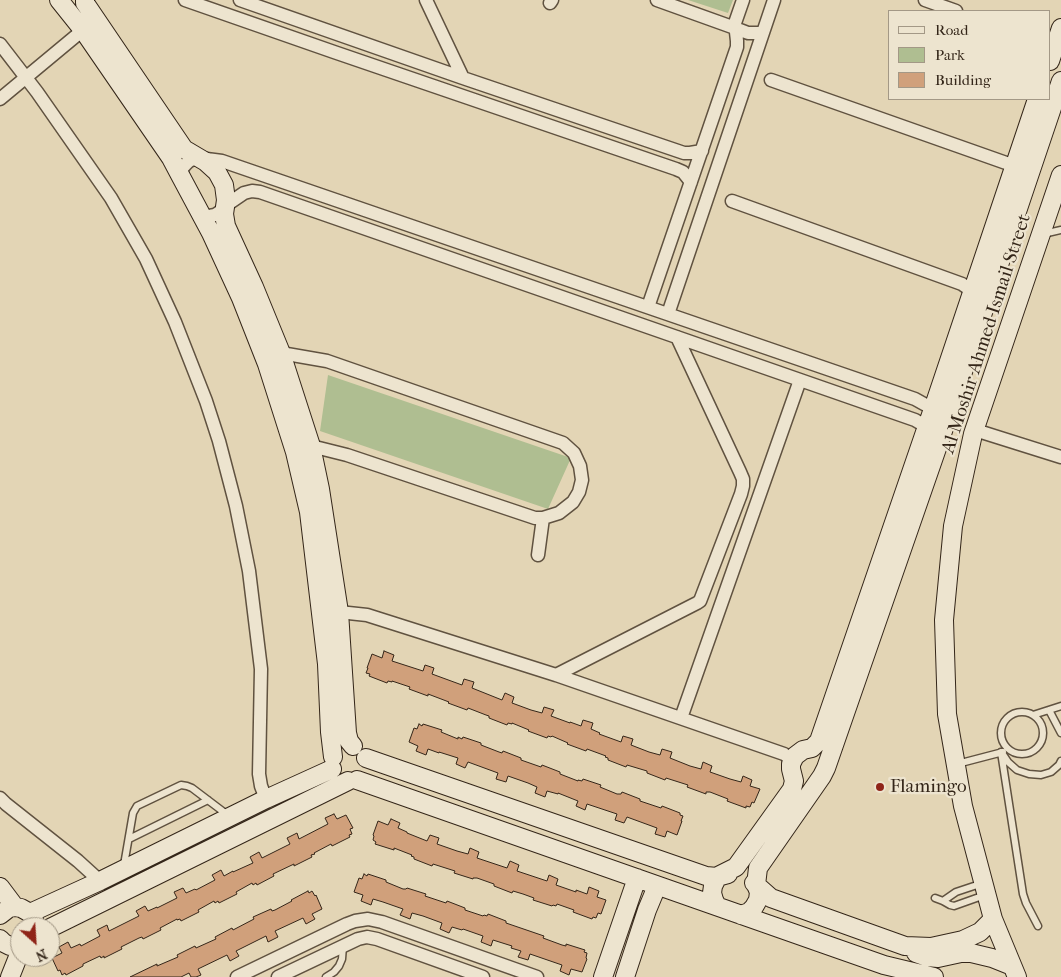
<!DOCTYPE html>
<style>
body{margin:0}
#map{position:relative;width:1061px;height:977px;overflow:hidden;background:#e3d5b5;font-family:"IM FELL French Canon",serif}
canvas{display:block}
.legend{position:absolute;left:888px;top:10px;width:162px;height:90px;box-sizing:border-box;background:#ede4cf;border:1px solid #a39886;margin:0;padding:6px 9px;list-style:none;font-size:15px;color:#342619}
.legend li{display:flex;align-items:center;gap:10px;height:25px}
.legend b{width:25px;border:1px solid #a39886}
.north{position:absolute;left:10px;top:917px;width:50px;height:50px;box-sizing:border-box;background:#ede4cf;border:1px solid #a39886;border-radius:50%;rotate:154deg;font-size:14px;font-weight:700;line-height:20px;text-align:center;color:#342619}
.north::after{content:'';display:block;margin:auto;width:18px;height:22px;background:#8f2418;clip-path:polygon(50% 0,100% 100%,50% 72%,0 100%)}
</style>
<div id="map">
<canvas width="1061" height="977"></canvas>
<ul class="legend">
<li><b style="height:6px;background:#ede4cf"></b>Road</li>
<li><b style="height:14px;background:#afbe91"></b>Park</li>
<li><b style="height:14px;background:#d0a07b"></b>Building</li>
</ul>
<div class="north">N</div>
</div>
<script>
const c = document.querySelector('canvas').getContext('2d');
c.lineJoin = 'round';
function paint(path, color) { c.fillStyle = color; c.fill(path, 'evenodd'); }
const shape = rows => new Path2D(rows.map(r => 'M' + r).join(''));
function stroke(path, color, width, dash) { c.strokeStyle = color; c.lineWidth = width; c.lineCap = dash ? 'butt' : 'round'; c.setLineDash(dash || []); c.stroke(path); }
function write(font, color, halo, rows, align = 'center') {
  c.font = font + ' "IM FELL French Canon",serif'; c.lineWidth = 4.5; c.setLineDash([]); c.textBaseline = 'middle'; c.strokeStyle = halo; c.fillStyle = color; for (const [text, x, y, turn = 0] of rows) {
    c.save(); c.translate(x, y); c.rotate((+turn || 0) * Math.PI / 180); c.textAlign = isNaN(turn) ? turn : align; if (halo) c.strokeText(text, 0, 0); c.fillText(text, 0, 0); c.restore();
  }
}
paint(shape([
 [688,0,733,0,728,13],
 [328,375,571,458,548,509,320,431]
]), '#afbe91');
const building = shape([
 [384,651,394,655,392,661,423,671,425,665,434,668,432,674,462,685,464,679,474,682,472,688,502,700,505,693,514,697,512,703,531,710,542,713,544,707,554,710,551,716,570,723,570,722,581,726,583,720,593,723,591,729,600,733,599,734,621,742,623,736,633,739,631,745,649,752,660,755,662,749,672,752,670,758,690,766,701,769,703,762,712,766,710,772,730,779,741,782,743,776,752,780,750,786,760,789,754,803,752,802,750,807,746,806,746,808,727,801,728,799,710,792,706,792,706,794,687,787,688,785,666,778,665,780,647,773,647,771,627,765,626,767,608,760,608,758,605,757,606,756,587,749,586,751,567,744,568,743,552,736,551,737,548,736,547,738,528,731,529,730,512,723,512,724,508,723,507,725,489,718,489,716,486,715,468,708,467,710,448,703,449,702,428,694,428,696,409,689,410,687,392,681,392,682,388,681,387,683,369,676,370,674,366,673,368,668,367,668,372,654,382,658,384,651],
 [419,724,422,726,423,724,442,730,441,732,458,739,458,737,462,739,463,737,481,743,481,745,499,752,502,753,503,751,521,758,521,760,541,767,542,765,560,772,560,774,578,781,578,780,582,781,583,779,601,785,600,787,617,794,621,794,622,792,640,799,640,801,661,808,662,806,680,813,680,815,683,816,681,821,682,821,677,835,667,831,665,837,655,834,657,828,627,817,624,823,615,820,617,814,587,804,585,810,576,806,578,801,558,793,558,794,547,791,545,797,535,793,537,787,528,783,508,776,506,782,496,779,498,773,468,762,465,768,456,764,458,758,439,752,439,753,428,749,426,755,416,751,418,746,409,742,414,728,417,729,419,724],
 [334,814,337,819,346,815,353,828,350,829,352,834,349,835,350,837,332,846,331,844,314,853,315,854,311,855,312,857,294,866,294,864,273,874,274,876,257,885,256,883,253,885,252,883,236,892,237,894,219,903,218,901,215,903,214,901,198,910,199,912,181,921,180,919,177,920,177,919,160,928,161,930,143,939,142,937,139,938,121,947,122,949,104,958,104,956,101,958,100,956,83,964,83,966,66,975,65,973,62,975,60,970,58,971,52,958,62,953,59,947,68,942,71,948,80,944,81,946,100,936,97,930,107,925,109,931,139,916,136,911,145,906,148,911,157,907,157,908,177,898,174,892,183,888,186,893,195,889,196,890,215,880,212,875,221,870,224,876,233,871,233,872,253,863,250,857,259,852,262,858,290,844,287,838,297,833,299,839,328,824,325,818,334,814],
 [391,819,400,823,398,828,407,832,407,833,427,841,430,835,439,838,437,844,457,851,468,854,470,848,479,852,477,858,507,868,510,861,519,865,517,871,547,881,549,875,558,879,556,885,576,892,576,890,587,894,589,887,599,891,597,897,606,900,601,914,598,913,596,918,593,917,592,919,573,912,574,910,557,904,556,906,553,905,552,906,533,900,534,898,523,894,513,891,512,893,494,886,494,884,477,878,473,878,473,879,454,873,455,871,433,864,432,866,414,859,414,857,411,856,412,855,394,848,394,850,375,844,376,842,373,840,374,836,373,835,378,821,388,825,391,819],
 [364,874,367,876,368,874,386,880,386,882,403,889,406,889,407,888,426,894,425,896,446,903,447,901,465,908,465,910,483,916,484,915,487,916,488,914,506,921,506,923,544,936,543,938,562,945,566,946,566,944,585,950,584,952,587,953,586,958,587,959,582,972,571,969,569,975,560,971,562,965,530,954,528,960,518,957,521,951,511,948,512,946,493,940,491,946,481,942,483,936,463,929,462,930,452,927,449,933,440,929,442,923,423,916,412,913,410,919,400,915,403,909,383,902,373,899,371,905,361,901,363,895,354,892,359,878,362,879,364,874],
 [308,891,309,893,312,891,315,896,316,895,322,909,312,914,315,919,306,924,303,918,275,931,278,937,268,942,266,936,236,951,239,956,230,961,227,955,198,969,201,975,196,977,191,977,189,973,181,977,130,977,157,964,157,966,178,957,177,955,195,946,196,948,216,939,215,937,232,928,233,930,254,919,253,917,271,909,272,911,275,910,292,901,291,900,308,891]
]);
paint(building, '#d0a07b');
stroke(building, '#342619', 1);
const lane = shape([
 [1043,234,1061,230],
 [1049,710,1061,733],
 '1001 733a21 21 0 1 1 42 0a21 21 0 1 1-42 0Z',
 [1033,715,1061,706],
 [1001,752,1023,894,1026,903,1038,926],
 [1002,753,1008,762,1017,770,1029,774,1041,775,1051,772,1059,765,1061,761],
 [957,764,1003,752],
 [129,839,208,800],
 [124,865,133,813,137,806,181,785,187,786,192,788,229,816],
 [935,898,943,901,950,905,954,906,985,895],
 [943,901,956,892,983,883],
 [326,977,334,972,339,966,342,959,343,946]
]);
const street = shape([
 [185,0,334,52,676,169,683,172,691,182],
 [240,0,463,78,684,153,690,153,702,151],
 [426,0,463,78],
 [657,0,735,28,748,33,762,33],
 [925,0,956,11],
 [550,3,552,0],
 [0,44,37,92,111,198,146,259,175,322,206,401,219,441,236,506,249,571,261,669,259,774,261,786,266,799],
 [771,80,1009,164,1014,169],
 [0,99,83,30],
 [180,175,182,169,185,165,189,161,194,159,199,158,222,161,915,399,933,409,940,410],
 [732,201,962,284,972,291],
 [202,216,209,216,215,215,221,211,225,206,244,193,252,191,260,192,915,420,927,427,933,429],
 [648,307,737,47,737,41,735,23,743,0],
 [668,314,774,0],
 [281,353,327,361,563,443,574,453,580,466,582,480,579,492,573,502,559,513,543,518,535,518,347,455,311,446],
 [975,430,1061,457],
 [538,555,543,518],
 [339,612,367,615,556,675,784,754,792,760],
 [556,675,697,603,700,601,741,494,743,486,743,479,740,472,677,337],
 [681,718,800,380],
 [0,798,6,804,78,861,100,881],
 [237,977,347,924,355,921,368,919,382,922,537,977],
 [278,977,358,939,367,937,377,939,483,977]
]);
const secondary = shape([
 [59,0,83,30,171,158,180,175,211,233,241,298,267,364,295,452,309,512,327,664,330,732,333,757],
 [85,0,85,3,184,149,206,162,217,172,224,185,226,200,224,214,226,226,254,287,281,353,311,446,320,489,339,612,347,733,349,741,353,746],
 [1050,61,1061,28],
 [366,758,706,876,717,877,728,874],
 [357,780,884,965,934,977],
 [754,883,771,898,905,946,931,947,963,940,980,932,993,919],
 [0,887,15,907],
 [717,906,714,900,712,893,713,886,718,876,736,867,792,789,794,781,791,769,791,764,795,756,803,750,812,748,819,741,933,409,1037,99],
 [30,913,100,881,266,799,332,769],
 [0,915,9,908,15,907,21,908,30,913,34,920,35,927],
 [741,915,749,912,754,907,758,900,759,892,756,885,758,868,822,776,826,768,943,431,1061,81],
 [50,928,348,781],
 [0,939,4,943,10,946,20,946],
 [916,953,927,957,938,958,961,953,971,953,992,958,1012,966],
 [10,977,20,952],
 [603,977,637,878],
 [625,977,647,910,657,886],
 [1017,977,993,919,963,806,947,714,944,620,953,526,973,434,1061,175]
]);
stroke(lane, '#605240', 9);
stroke(street, '#605240', 15);
stroke(secondary, '#342619', 20);
stroke(lane, '#ede4cf', 6);
stroke(street, '#ede4cf', 12);
stroke(secondary, '#ede4cf', 18);
for (const [x, y, r, color] of [
 [880,787,5,"#8f2418"]
]) { const dot = new Path2D(); dot.arc(x, y, r, 0, 2 * Math.PI); c.fillStyle = color; c.fill(dot); stroke(dot, '#ede4cf', 2); }
write('19px', '#342619', '#ede4cf', [
 ["Al Moshir Ahmed Ismail Street",987,334,-72]
]);
write('19px', '#342619', '#ede4cf', [
 ["Flamingo",890,787]
], 'left');
</script>
